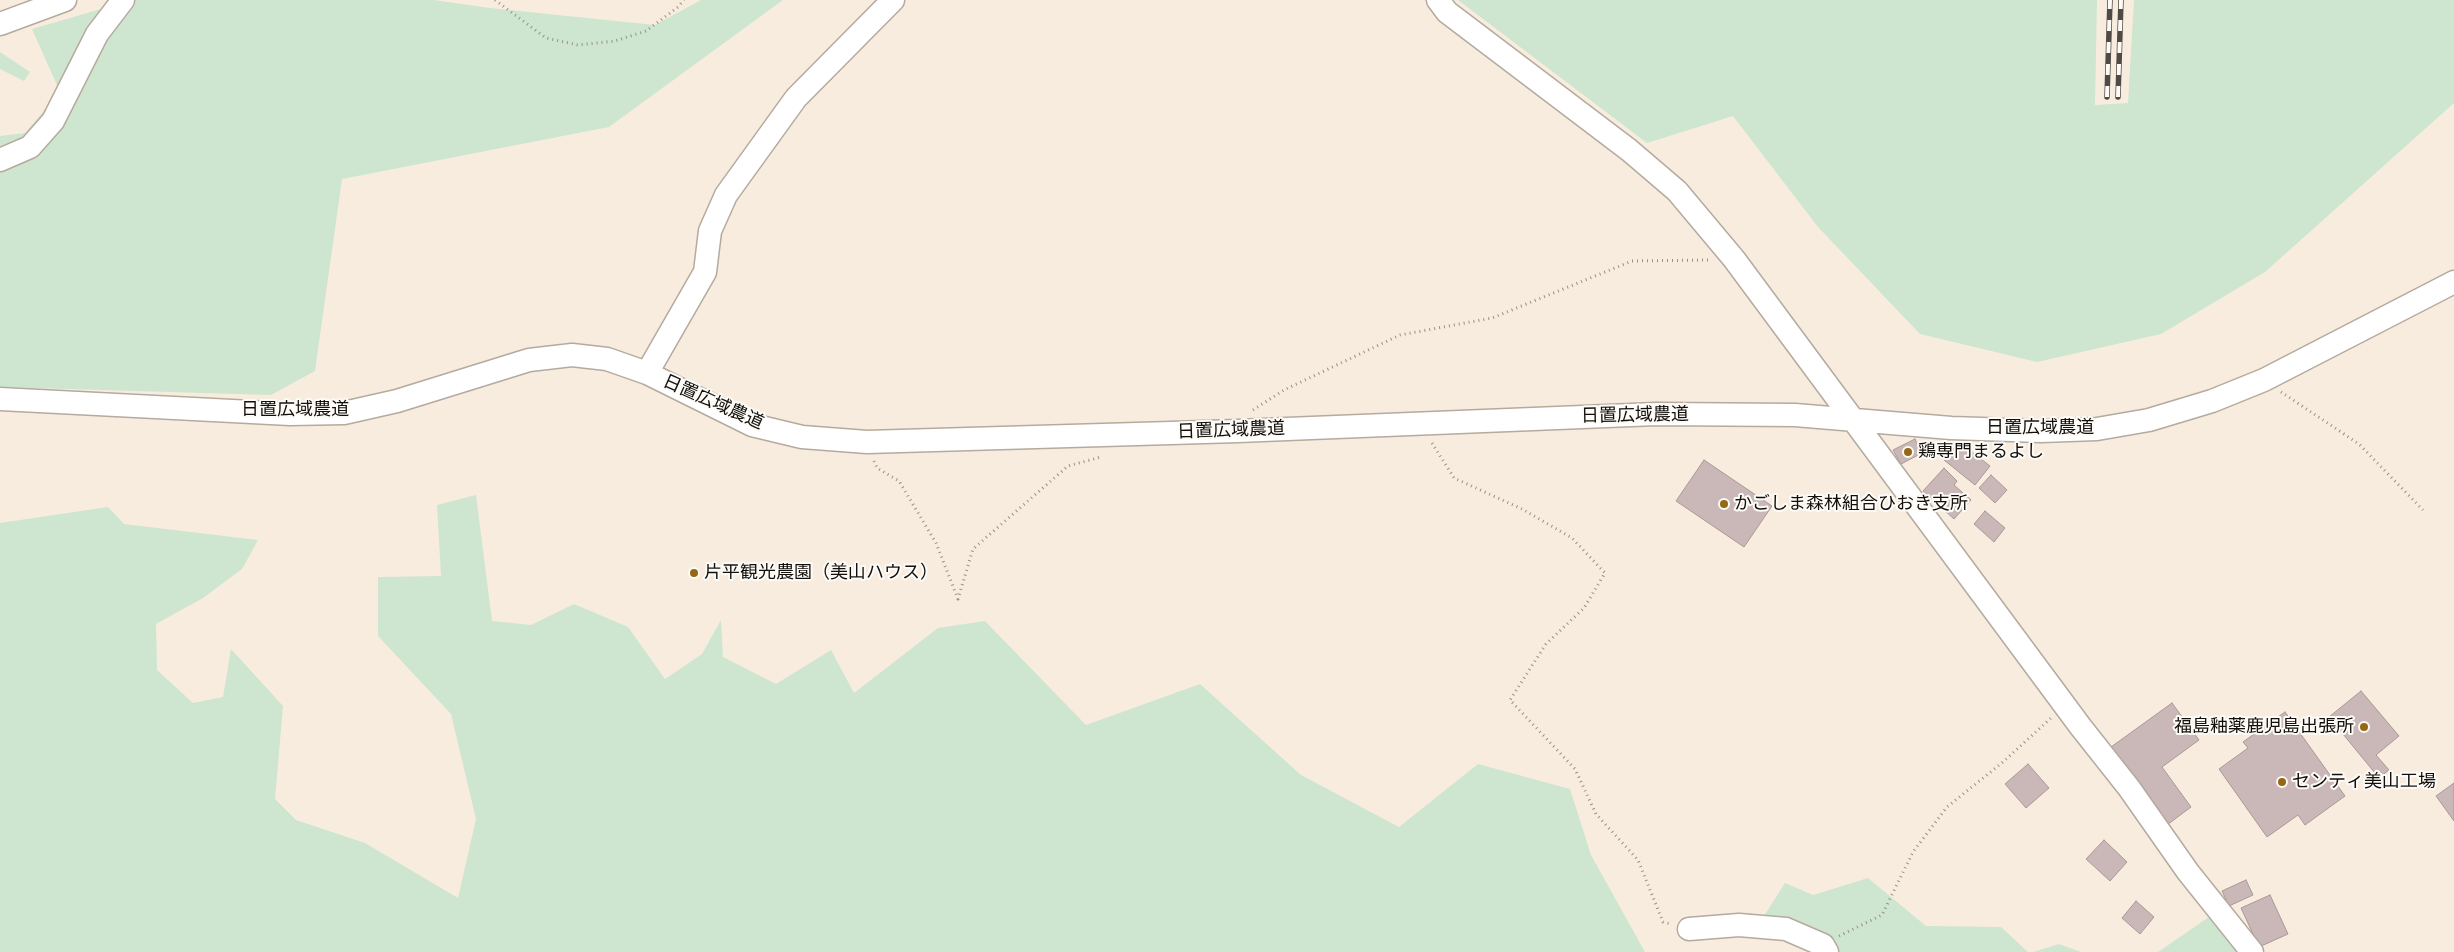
<!DOCTYPE html>
<meta charset="utf-8">
<style>
body{margin:0}
canvas{display:block;background:#f8ecdf}
</style>
<canvas width="2454" height="952"></canvas>
<script>
const c = document.querySelector('canvas').getContext('2d');
c.lineJoin = 'round';
function paint(path, color) { c.fillStyle = color; c.fill(path, 'evenodd'); }
const shape = rows => new Path2D(rows.map(r => 'M' + r).join(''));
function stroke(path, color, width, dash) { c.strokeStyle = color; c.lineWidth = width; c.lineCap = dash ? 'butt' : 'round'; c.setLineDash(dash || []); c.stroke(path); }
function write(font, color, halo, rows, align = 'center') {
  c.font = font + ' "Source Serif 4","Noto Sans JP",serif'; c.lineWidth = 4; c.setLineDash([]); c.textBaseline = 'middle'; c.strokeStyle = halo; c.fillStyle = color; for (const [text, x, y, turn = 0] of rows) {
    c.save(); c.translate(x, y); c.rotate((+turn || 0) * Math.PI / 180); c.textAlign = isNaN(turn) ? turn : align; if (halo) c.strokeText(text, 0, 0); c.fillText(text, 0, 0); c.restore();
  }
}
paint(shape([
 [132,0,434,0,490,8,655,25,701,0,783,0,609,127,342,179,315,371,271,395,0,387,0,136,25,133,60,92,32,29],
 [1458,0,2097,0,2095,105,2128,103,2134,0,2454,0,2454,103,2265,272,2161,334,2037,362,1920,334,1818,227,1733,116,1647,143],
 [0,52,30,72,24,81,0,69],
 [476,495,492,621,531,625,574,604,628,627,665,679,702,654,721,620,723,657,776,684,831,650,854,693,938,628,985,621,1086,725,1200,684,1301,775,1399,827,1478,764,1570,789,1591,855,1645,952,0,952,0,523,108,507,124,524,258,540,242,569,203,598,156,624,157,670,193,703,223,697,231,649,283,706,275,799,296,820,365,843,458,898,476,819,451,714,378,636,378,577,441,576,437,505],
 [1868,878,1926,926,2001,927,2028,952,1821,952,1764,916,1785,883,1813,895],
 [2209,917,2236,952,2158,952],
 [2059,944,2081,952,2033,952]
]), '#cee6cf');
const building = shape([
 [1915,439,1922,453,1901,464,1893,450,1915,439],
 [1959,442,1990,466,1975,485,1944,460,1959,442],
 [1704,460,1772,506,1744,547,1676,501,1704,460],
 [1944,468,1957,481,1954,485,1971,500,1954,519,1923,491,1944,468],
 [1991,475,2007,490,1995,503,1979,488,1991,475],
 [1985,511,2005,528,1994,542,1974,524,1985,511],
 [2361,691,2399,736,2376,755,2389,770,2379,778,2329,717,2361,691],
 [2172,703,2199,740,2162,767,2191,807,2167,825,2111,747,2172,703],
 [2285,712,2345,796,2305,825,2298,815,2267,837,2219,769,2248,748,2243,742,2285,712],
 [2028,764,2049,788,2026,808,2005,784,2028,764],
 [2454,783,2454,821,2436,796,2454,783],
 [2104,840,2127,862,2110,881,2086,859,2104,840],
 [2246,880,2253,895,2229,906,2222,891,2246,880],
 [2270,895,2288,934,2259,947,2241,908,2270,895],
 [2136,901,2154,917,2140,934,2122,918,2136,901]
]);
paint(building, '#cab7b7');
stroke(building, '#aa9897', 1);
const minor = shape([
 [1438,0,1447,12,1629,150,1677,191,1734,259,2080,726,2129,788,2188,872,2252,952],
 [0,24,65,0],
 [0,160,30,147,53,121,97,34,123,0],
 [647,373,705,272,710,231,726,195,796,98,893,0],
 [0,399,290,414,344,413,397,401,529,360,572,355,607,359,647,373,752,425,802,437,867,442,1238,431,1656,414,1795,415,1951,428,2041,431,2097,429,2149,420,2212,401,2264,380,2454,282],
 [1689,929,1739,925,1786,929,1823,945,1827,952]
]);
stroke(minor, '#b5aa9e', 25);
stroke(shape([
 [495,0,546,38,578,45,615,41,646,31,678,7,684,0],
 [2281,392,2359,444,2423,510],
 [1253,410,1284,390,1400,335,1492,318,1632,261,1708,260],
 [1432,443,1454,478,1522,509,1572,538,1605,573,1584,608,1546,644,1510,700,1575,769,1596,814,1638,860,1663,922,1671,924],
 [874,461,877,468,899,481,936,543,958,599,973,549,1068,466,1101,457],
 [1839,936,1882,915,1913,852,1947,807,2003,762,2051,718]
]), '#999087', 3, [1, 4]);
stroke(minor, '#fff', 22);
const rail = shape([
 [2107,97,2110,0],
 [2118,97,2121,0]
]);
stroke(rail, '#504a43', 5.5);
stroke(rail, '#fdfbf8', 4, [11]);
for (const [x, y, r, color] of [
 [1908,452,5,"#946814"],
 [1724,504,5,"#946814"],
 [694,573,5,"#946814"],
 [2364,727,5,"#946814"],
 [2282,782,5,"#946814"]
]) { const dot = new Path2D(); dot.arc(x, y, r, 0, 2 * Math.PI); c.fillStyle = color; c.fill(dot); stroke(dot, '#fdfbf8', 2); }
write('18px', '#120e0a', '#fdfbf8', [
 ["日置広域農道",713,403,24],
 ["日置広域農道",295,410],
 ["日置広域農道",1635,416,-1],
 ["日置広域農道",2040,428],
 ["日置広域農道",1231,431,-2]
]);
write('18px', '#120e0a', '#fdfbf8', [
 ["鶏専門まるよし",1918,452],
 ["かごしま森林組合ひおき支所",1734,504],
 ["片平観光農園（美山ハウス）",704,573],
 ["福島釉薬鹿児島出張所",2354,727,"right"],
 ["センティ美山工場",2292,782]
], 'left');
</script>
